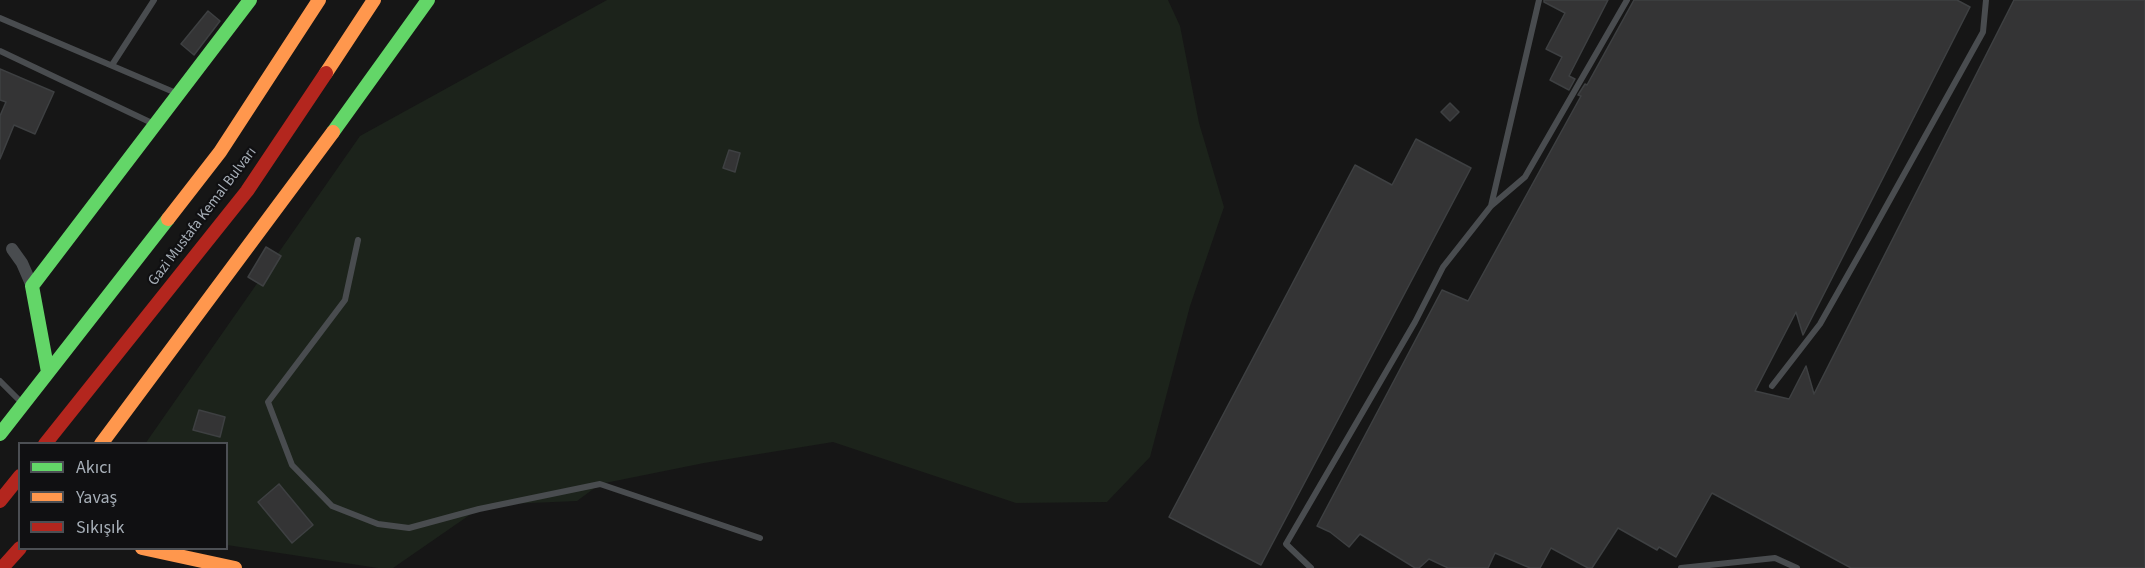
<!DOCTYPE html>
<meta charset="utf-8">
<style>
body{margin:0}
#map{position:relative;width:2145px;height:568px;overflow:hidden;background:#161616;font-family:"Source Sans 3",sans-serif}
canvas{display:block}
.legend{position:absolute;left:18px;top:442px;width:210px;height:108px;box-sizing:border-box;background:#101012;border:2px solid #4c4f54;margin:0;padding:8px 10px;list-style:none;font-size:18px;color:#a6aeb7}
.legend li{display:flex;align-items:center;gap:12px;height:30px}
.legend b{width:30px;border:2px solid #4c4f54}
</style>
<div id="map">
<canvas width="2145" height="568"></canvas>
<ul class="legend">
<li><b style="height:8px;background:#63d668"></b>Akıcı</li>
<li><b style="height:8px;background:#ff974d"></b>Yavaş</li>
<li><b style="height:8px;background:#b3261e"></b>Sıkışık</li>
</ul>
</div>
<script>
const c = document.querySelector('canvas').getContext('2d');
c.lineJoin = 'round';
function paint(path, color) { c.fillStyle = color; c.fill(path, 'evenodd'); }
const shape = rows => new Path2D(rows.map(r => 'M' + r).join(''));
function stroke(path, color, width, dash) { c.strokeStyle = color; c.lineWidth = width; c.lineCap = dash ? 'butt' : 'round'; c.setLineDash(dash || []); c.stroke(path); }
function write(font, color, halo, rows, align = 'center') {
  c.font = font + ' "Source Sans 3",sans-serif'; c.lineWidth = 4.5; c.setLineDash([]); c.textBaseline = 'middle'; c.strokeStyle = halo; c.fillStyle = color; for (const [text, x, y, turn = 0] of rows) {
    c.save(); c.translate(x, y); c.rotate((+turn || 0) * Math.PI / 180); c.textAlign = isNaN(turn) ? turn : align; if (halo) c.strokeText(text, 0, 0); c.fillText(text, 0, 0); c.restore();
  }
}
paint(shape([
 [607,0,1168,0,1180,26,1199,123,1224,207,1190,306,1150,457,1107,502,1016,503,833,442,704,463,600,484,577,501,484,505,393,568,378,568,227,545,226,444,145,444,360,136]
]), '#1c231b');
const building = shape([
 [1544,0,1608,0,1569,76,1575,79,1569,90,1550,80,1562,57,1546,49,1565,13,1544,2,1544,0],
 [1634,0,1957,0,1970,7,1803,335,1796,312,1755,391,1789,399,1806,366,1814,394,2014,0,2145,0,2145,568,1851,568,1712,493,1676,557,1659,547,1657,550,1618,528,1592,568,1588,568,1551,548,1540,568,1530,568,1495,553,1488,568,1448,568,1429,559,1419,568,1415,568,1360,534,1349,547,1330,532,1317,526,1442,290,1468,301,1581,96,1578,95,1585,84,1587,85,1634,0],
 [208,11,220,21,194,55,181,44,208,11],
 [0,69,54,92,35,134,14,125,0,159,0,116,6,102,0,100,0,69],
 [1450,103,1459,112,1450,121,1441,112,1450,103],
 [1416,139,1471,168,1261,565,1169,517,1355,165,1392,185,1416,139],
 [729,150,740,153,735,172,723,168,729,150],
 [266,247,281,256,263,286,248,277,266,247],
 [199,410,225,417,220,437,193,430,199,410],
 [279,484,313,525,292,543,258,502,279,484]
]);
paint(building, '#343435');
stroke(building, '#3e4042', 1.5);
stroke(shape([
 [0,18,176,93],
 [0,51,154,124],
 [112,65,154,0],
 [1491,206,1539,0],
 [358,240,345,300,268,402,292,465,332,506,378,524,409,528,479,509,600,484,760,538],
 [0,381,21,402],
 [1772,386,1820,324,1867,241,1983,32,1986,0],
 [1311,568,1286,544,1415,322,1443,267,1491,206,1525,177,1627,0],
 [1681,568,1775,558,1797,568]
]), '#494c4f', 6);
stroke(shape([
 [12,249,22,263,32,286]
]), '#494c4f', 12);
stroke(shape([
 [333,132,428,0],
 [48,372,32,286,250,0],
 [0,434,168,219]
]), '#63d668', 14);
stroke(shape([
 [326,73,374,0],
 [168,219,220,152,319,0],
 [101,444,333,132],
 [142,548,235,568]
]), '#ff974d', 14);
stroke(shape([
 [45,444,247,191,326,73],
 [0,501,20,476],
 [2,568,20,548]
]), '#b3261e', 14);
write('15px', '#a6aeb7', '#101012', [
 ["Gazi Mustafa Kemal Bulvarı",203,217,-53]
]);
</script>
